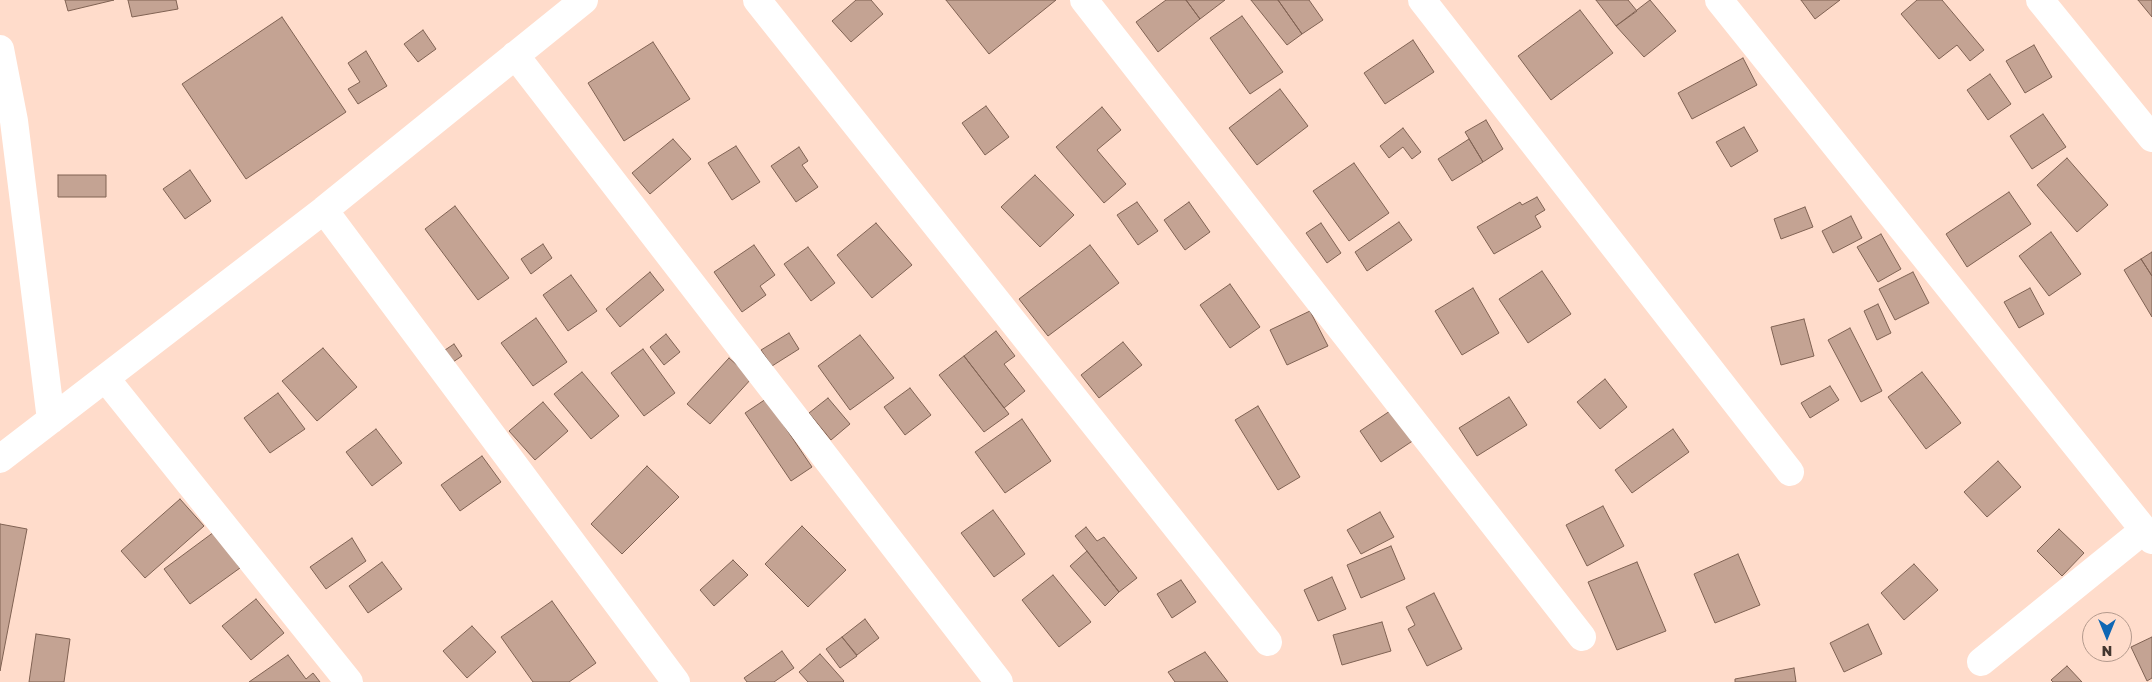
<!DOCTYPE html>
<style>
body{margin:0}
#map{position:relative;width:2152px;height:682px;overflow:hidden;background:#ffdccb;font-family:"Golos Text",sans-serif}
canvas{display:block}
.north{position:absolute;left:2082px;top:612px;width:50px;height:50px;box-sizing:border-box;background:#ffdccb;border:1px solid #b49a8d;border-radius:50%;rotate:180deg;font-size:14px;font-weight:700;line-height:20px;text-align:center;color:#43362f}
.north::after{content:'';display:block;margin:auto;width:18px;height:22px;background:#1067b4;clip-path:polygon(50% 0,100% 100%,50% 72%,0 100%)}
</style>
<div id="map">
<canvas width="2152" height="682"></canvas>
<div class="north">N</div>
</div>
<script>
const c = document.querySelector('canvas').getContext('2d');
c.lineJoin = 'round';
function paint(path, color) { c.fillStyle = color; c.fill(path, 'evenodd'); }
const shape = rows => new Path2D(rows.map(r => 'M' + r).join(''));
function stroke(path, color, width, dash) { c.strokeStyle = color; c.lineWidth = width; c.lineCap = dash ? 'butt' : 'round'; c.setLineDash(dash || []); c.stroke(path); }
const building = shape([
 [65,0,114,0,68,11,65,0],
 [128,0,176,0,178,9,132,17,128,0],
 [856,0,871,0,883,14,851,42,832,21,856,0],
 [946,0,1056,0,989,54,946,0],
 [1166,0,1186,0,1200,19,1158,52,1136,22,1166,0],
 [1186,0,1225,0,1200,19,1186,0],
 [1251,0,1278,0,1302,34,1287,45,1251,0],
 [1278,0,1309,0,1323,20,1302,34,1278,0],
 [1596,0,1628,0,1637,11,1616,26,1596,0],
 [1650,0,1676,31,1644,57,1616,26,1650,0],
 [1801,0,1840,0,1815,19,1801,0],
 [1917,0,1942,0,1984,50,1970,61,1957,45,1939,59,1901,14,1917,0],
 [2138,0,2152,0,2152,17,2138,0],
 [1580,10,1613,53,1551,100,1518,56,1580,10],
 [1242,16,1283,72,1250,94,1210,38,1242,16],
 [282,17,346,112,246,179,182,84,282,17],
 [423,30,436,49,418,62,404,44,423,30],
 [1413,40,1434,72,1385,104,1364,73,1413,40],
 [653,42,690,99,624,141,588,83,653,42],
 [2034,45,2052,77,2025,93,2006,61,2034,45],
 [366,51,387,86,358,104,348,89,360,82,348,63,366,51],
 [1743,58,1757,85,1692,119,1678,93,1743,58],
 [1990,74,2011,104,1988,120,1967,90,1990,74],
 [1280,89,1308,126,1257,165,1229,128,1280,89],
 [986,106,1009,137,985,155,962,123,986,106],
 [1102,107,1121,130,1097,150,1126,184,1104,203,1056,147,1102,107],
 [2043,114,2066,147,2032,169,2010,136,2043,114],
 [1486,120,1503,149,1483,162,1465,132,1486,120],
 [1744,127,1758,151,1731,167,1716,142,1744,127],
 [1403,128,1421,152,1412,159,1403,147,1389,158,1380,146,1403,128],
 [673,139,691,159,650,194,632,173,673,139],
 [1469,139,1483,162,1452,181,1438,159,1469,139],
 [736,146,760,182,732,200,708,163,736,146],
 [799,147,808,161,802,165,818,187,796,202,771,166,799,147],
 [2067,158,2108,205,2077,232,2037,185,2067,158],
 [1354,163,1389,213,1349,241,1313,191,1354,163],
 [190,170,211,201,185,219,163,189,190,170],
 [58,175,106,175,106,197,58,197,58,175],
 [1035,175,1074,215,1040,247,1001,207,1035,175],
 [2009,192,2031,224,1967,267,1946,234,2009,192],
 [1537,197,1545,210,1535,216,1541,227,1494,254,1477,227,1520,202,1522,205,1537,197],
 [1137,202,1158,231,1138,245,1117,215,1137,202],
 [1189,202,1210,232,1185,250,1164,220,1189,202],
 [455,206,509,278,478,300,425,229,455,206],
 [1805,207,1813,227,1781,239,1774,219,1805,207],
 [1851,216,1862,238,1833,253,1822,231,1851,216],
 [1399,222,1412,240,1367,271,1355,252,1399,222],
 [876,223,912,265,872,298,837,255,876,223],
 [1321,223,1341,253,1327,263,1306,233,1321,223],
 [2051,232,2081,274,2049,296,2019,256,2051,232],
 [1881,234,1901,269,1878,282,1857,247,1881,234],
 [543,244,552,258,531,274,521,259,543,244],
 [754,245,775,275,760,286,766,295,742,312,714,272,754,245],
 [1090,245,1119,283,1048,336,1019,299,1090,245],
 [808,247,835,283,811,301,784,264,808,247],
 [2152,252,2152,276,2141,259,2152,252],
 [2141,259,2152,276,2152,317,2124,270,2141,259],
 [1542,271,1571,314,1528,343,1499,299,1542,271],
 [650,272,664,290,620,327,606,309,650,272],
 [1913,272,1929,303,1895,320,1879,289,1913,272],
 [571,275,597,311,568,331,543,295,571,275],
 [1230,284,1260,327,1230,348,1200,305,1230,284],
 [1473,288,1499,333,1462,355,1435,311,1473,288],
 [2030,288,2044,314,2019,328,2004,302,2030,288],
 [1878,304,1891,333,1877,340,1864,311,1878,304],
 [1310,311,1328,346,1287,365,1270,330,1310,311],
 [536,318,567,362,533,386,501,343,536,318],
 [1804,319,1814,356,1781,365,1771,327,1804,319],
 [1850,328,1882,391,1861,402,1828,340,1850,328],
 [996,331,1015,356,1004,364,1025,391,1004,408,964,356,996,331],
 [789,333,799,349,772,366,761,350,789,333],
 [666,334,680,352,664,365,650,347,666,334],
 [860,335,894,378,850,410,818,366,860,335],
 [1123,342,1142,365,1099,398,1081,375,1123,342],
 [454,344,462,356,447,366,439,354,454,344],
 [323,348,357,387,317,421,282,381,323,348],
 [643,349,675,393,644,416,611,373,643,349],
 [964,356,1009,414,984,432,939,375,964,356],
 [729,358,752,378,710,424,687,404,729,358],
 [582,372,619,416,591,439,554,394,582,372],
 [1922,372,1961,423,1926,449,1888,397,1922,372],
 [1605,379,1627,407,1600,429,1577,402,1605,379],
 [1830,386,1839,400,1810,418,1801,403,1830,386],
 [910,388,931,415,905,435,884,407,910,388],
 [278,393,305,429,270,453,244,418,278,393],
 [1509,397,1527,425,1477,456,1459,428,1509,397],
 [828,398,850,424,831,440,809,413,828,398],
 [766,399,812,467,791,481,745,413,766,399],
 [543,402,568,431,535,460,509,431,543,402],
 [1258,406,1300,477,1278,490,1235,420,1258,406],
 [1396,407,1417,438,1381,462,1360,431,1396,407],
 [1022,419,1051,461,1005,493,975,452,1022,419],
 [376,429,402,463,372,486,346,452,376,429],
 [1673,429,1689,452,1632,493,1615,470,1673,429],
 [482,456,501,482,460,511,441,485,482,456],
 [1998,461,2021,487,1987,517,1964,492,1998,461],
 [647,466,679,497,622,554,591,524,647,466],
 [180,499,204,526,145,578,121,551,180,499],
 [1603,506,1624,546,1587,566,1566,525,1603,506],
 [993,510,1025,554,994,577,961,533,993,510],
 [1380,512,1394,537,1361,554,1347,530,1380,512],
 [0,524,27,529,0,671,0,524],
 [802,526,846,570,808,607,765,564,802,526],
 [1086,527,1097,541,1104,537,1137,578,1119,592,1075,536,1086,527],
 [2059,529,2084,553,2062,576,2037,551,2059,529],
 [214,532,240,568,190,604,164,569,214,532],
 [352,538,366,561,326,589,310,567,352,538],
 [1391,546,1405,579,1361,598,1347,565,1391,546],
 [1087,551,1119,592,1105,606,1070,566,1087,551],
 [1738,554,1760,605,1715,623,1694,574,1738,554],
 [733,560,748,575,714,606,700,590,733,560],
 [382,562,402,589,368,613,349,586,382,562],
 [1637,562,1666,631,1617,650,1588,582,1637,562],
 [1914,564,1938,590,1904,620,1881,593,1914,564],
 [1053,575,1091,622,1059,647,1022,600,1053,575],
 [1332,577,1346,609,1318,621,1304,590,1332,577],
 [1181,580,1196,602,1172,618,1157,594,1181,580],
 [1434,593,1462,649,1427,666,1408,629,1415,625,1406,607,1434,593],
 [256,599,284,633,251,660,222,626,256,599],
 [552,601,596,663,569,682,533,682,501,637,552,601],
 [865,619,879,638,857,655,842,637,865,619],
 [1382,622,1391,651,1342,665,1333,635,1382,622],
 [1868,624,1882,654,1844,672,1830,643,1868,624],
 [472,626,496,652,467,678,443,651,472,626],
 [36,634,70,639,64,682,29,682,36,634],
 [842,637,857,656,840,668,826,649,842,637],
 [2152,637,2152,678,2147,681,2131,647,2152,637],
 [782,651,794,668,774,682,747,682,744,678,782,651],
 [1205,652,1228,682,1175,682,1168,672,1205,652],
 [820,654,844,681,843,682,808,682,799,672,820,654],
 [288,655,306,679,313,673,320,682,249,682,288,655],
 [2067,666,2082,682,2053,682,2051,680,2067,666],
 [1794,668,1796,682,1735,682,1735,679,1794,668]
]);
paint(building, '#c4a393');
stroke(building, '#806253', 1);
stroke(shape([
 [757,0,1268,642],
 [1084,0,1582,637],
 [1422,0,1790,472],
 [1719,0,2152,540],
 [2040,0,2152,138],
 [0,49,14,121,51,420],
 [515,55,999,682],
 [324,210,676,682],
 [106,379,349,682],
 [0,459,324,210,584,0],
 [1981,662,2144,530]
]), '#fff', 28);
</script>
